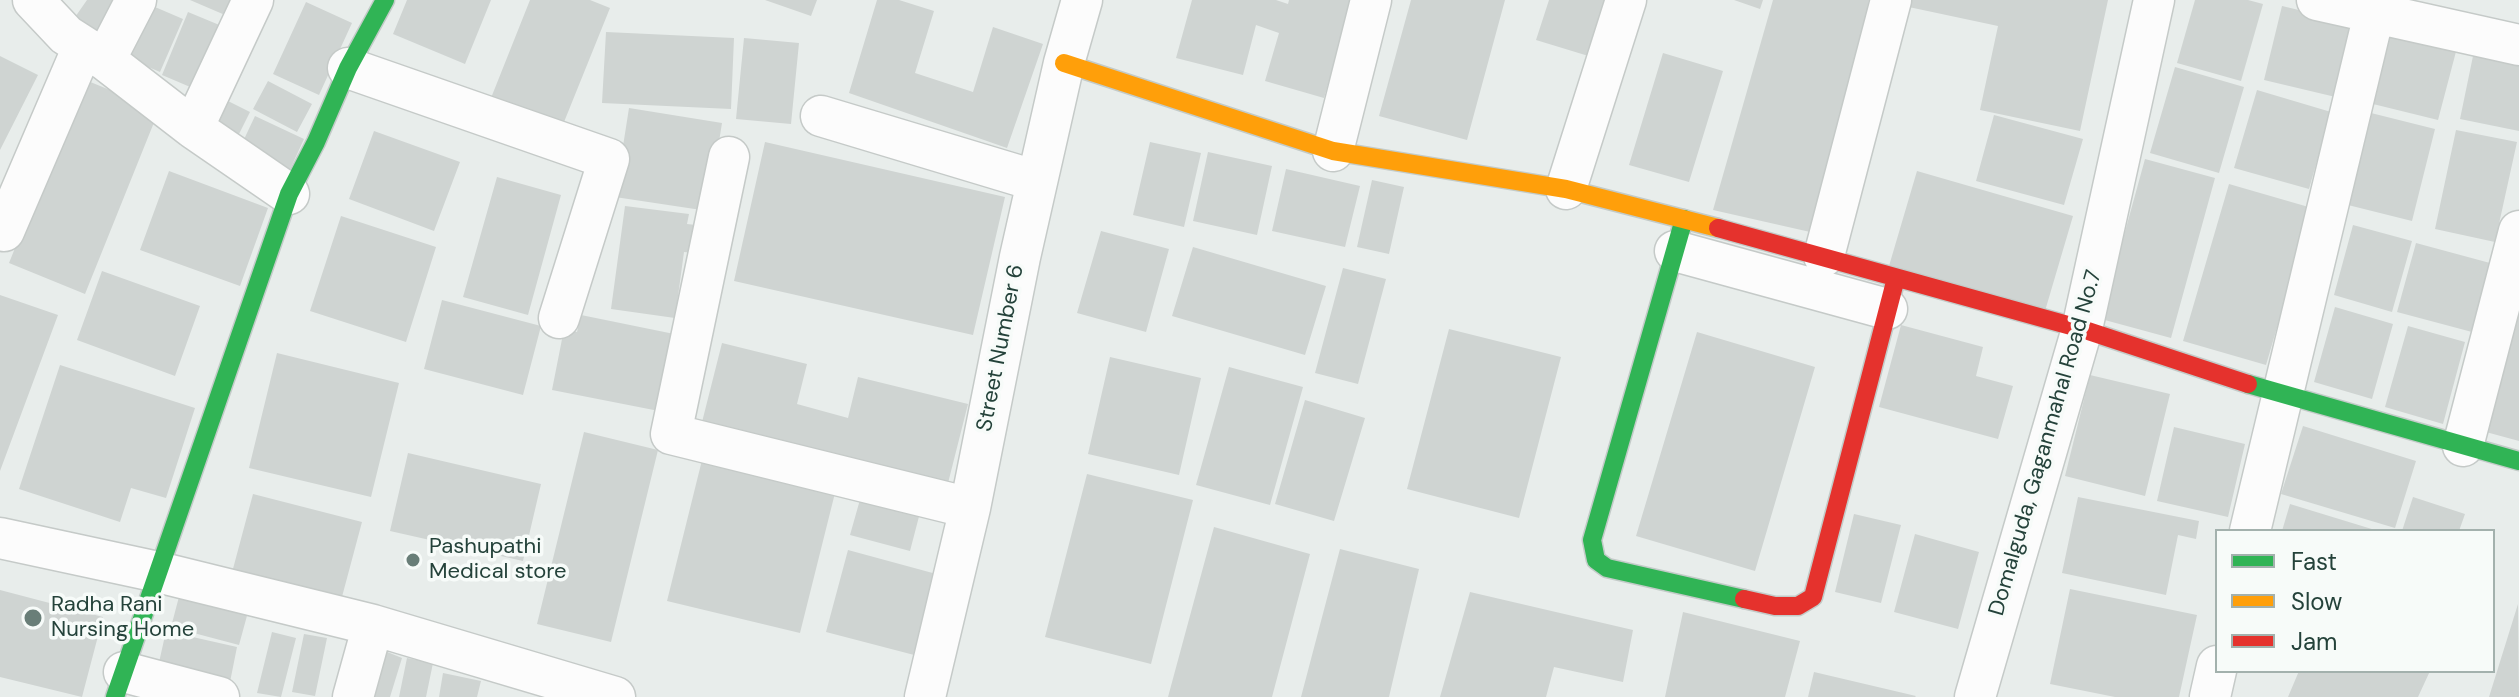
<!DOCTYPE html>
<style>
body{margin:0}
#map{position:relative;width:2519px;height:697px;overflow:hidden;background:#e8edeb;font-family:"DM Sans",sans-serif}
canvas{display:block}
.legend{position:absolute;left:2215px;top:529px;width:280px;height:144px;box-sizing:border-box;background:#f7fbf9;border:2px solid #a3b1ad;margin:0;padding:10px 14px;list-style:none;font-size:24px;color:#24423a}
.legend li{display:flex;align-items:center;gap:16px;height:40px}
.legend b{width:40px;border:2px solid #a3b1ad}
</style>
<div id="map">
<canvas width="2519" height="697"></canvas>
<ul class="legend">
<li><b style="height:10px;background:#30b455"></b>Fast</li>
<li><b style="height:10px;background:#ff9f0a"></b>Slow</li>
<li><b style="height:10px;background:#e5322d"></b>Jam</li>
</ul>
</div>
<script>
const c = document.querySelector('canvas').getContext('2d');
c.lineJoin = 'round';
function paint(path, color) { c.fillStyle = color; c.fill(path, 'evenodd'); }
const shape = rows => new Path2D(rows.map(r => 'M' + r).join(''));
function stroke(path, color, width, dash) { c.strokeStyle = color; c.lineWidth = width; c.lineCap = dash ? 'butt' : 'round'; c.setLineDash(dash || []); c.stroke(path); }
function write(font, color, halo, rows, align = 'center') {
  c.font = font + ' "DM Sans",sans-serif'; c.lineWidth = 7; c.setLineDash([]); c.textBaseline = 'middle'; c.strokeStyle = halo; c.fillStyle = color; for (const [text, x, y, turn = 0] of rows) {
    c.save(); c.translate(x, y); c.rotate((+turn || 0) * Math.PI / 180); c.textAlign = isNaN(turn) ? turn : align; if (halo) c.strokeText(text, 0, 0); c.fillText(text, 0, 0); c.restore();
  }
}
paint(shape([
 [87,0,121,0,95,36,73,20],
 [190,0,248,0,239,21],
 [407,0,491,0,465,64,393,34],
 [530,0,590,0,610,8,562,127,491,98],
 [765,0,817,0,811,16],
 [877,0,899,0,934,11,915,73,973,92,993,27,1043,44,1007,148,849,93],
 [1192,0,1276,0,1288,4,1289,0,1353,0,1324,98,1265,81,1279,33,1256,25,1243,75,1176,58],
 [1411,0,1505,0,1467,140,1379,116],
 [1549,0,1612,0,1595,58,1536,40],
 [1734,0,1763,0,1760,9],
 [1773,0,1869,0,1819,234,1713,210],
 [1905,0,2108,0,2080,131,1980,110,1998,26,1904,6],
 [2195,0,2248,0,2263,4,2241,81,2177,63],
 [306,2,352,23,319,95,273,74],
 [148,4,183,19,160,72,125,57],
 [2282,6,2362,25,2344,99,2264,80],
 [188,12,229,29,202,92,162,75],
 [2392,27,2458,44,2438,120,2373,104],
 [606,32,734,38,731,109,602,103],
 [744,38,799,43,791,124,736,119],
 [1663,53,1723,71,1689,182,1629,165],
 [0,56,38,75,0,150],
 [2473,56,2519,66,2519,131,2460,119],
 [2175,67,2244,87,2219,173,2150,153],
 [83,79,159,110,85,294,9,263],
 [268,81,312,104,297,132,253,109],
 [2257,90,2331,112,2309,189,2234,168],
 [216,95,250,112,234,144,200,127],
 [629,108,722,123,708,211,615,197],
 [2371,113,2435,129,2412,221,2348,205],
 [1994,115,2083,139,2064,205,1976,181],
 [255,116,304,139,288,174,239,150],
 [2456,130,2517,142,2495,242,2435,229],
 [374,131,460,162,434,231,349,199],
 [765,142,1005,197,973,335,734,281],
 [1150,142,1201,153,1184,227,1133,215],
 [1208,152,1272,166,1257,235,1193,221],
 [2145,159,2215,178,2171,338,2101,319],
 [1286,169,1360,186,1345,247,1272,231],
 [169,171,268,208,240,286,140,250],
 [1917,171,2073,216,2045,311,1889,266],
 [497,177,561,195,528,315,463,297],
 [1372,180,1404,187,1389,254,1357,247],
 [2229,184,2312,208,2266,365,2183,341],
 [625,206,689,214,687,224,705,226,702,254,684,252,675,318,611,309],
 [341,216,436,247,406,342,310,311],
 [2353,225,2412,241,2392,312,2334,295],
 [1101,231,1169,249,1146,332,1077,313],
 [2416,243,2490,263,2472,332,2397,312],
 [1193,247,1326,286,1305,355,1172,316],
 [1343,268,1386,279,1358,384,1315,373],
 [102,271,200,306,175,376,77,340],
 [2519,276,2519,441,2475,429],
 [0,295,58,315,0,471],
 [442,300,541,326,523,395,424,369],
 [2335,307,2393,324,2372,399,2314,382],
 [581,315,679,335,664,412,552,390,564,329,577,332],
 [1901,325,1983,347,1976,376,2013,386,1998,439,1879,407],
 [2408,326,2465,342,2443,424,2385,407],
 [1449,329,1561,357,1519,518,1407,489],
 [1697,332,1815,367,1755,571,1636,536],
 [722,343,807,364,797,404,848,418,858,377,968,404,945,495,699,434],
 [277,353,399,383,371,497,249,468],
 [1110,357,1201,378,1179,475,1088,454],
 [60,365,195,408,166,498,131,488,120,522,19,489],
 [1229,367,1303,387,1270,505,1196,485],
 [2090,375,2170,394,2145,496,2065,476],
 [1305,400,1365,418,1334,521,1275,504],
 [2303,426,2416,461,2395,528,2281,494],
 [2174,427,2245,444,2228,517,2157,501],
 [584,432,658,450,611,642,537,624],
 [705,448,838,481,800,633,667,601],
 [408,453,541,484,523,561,390,531],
 [1087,474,1193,500,1151,664,1045,637],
 [863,489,922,505,910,551,850,535],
 [253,494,362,522,339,608,230,580],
 [2078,497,2199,521,2196,539,2178,535,2166,595,2062,573],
 [2413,497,2465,514,2459,531,2402,531],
 [2290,504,2375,530,2375,531,2282,531],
 [1854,514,1901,525,1881,603,1835,592],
 [1214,527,1310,554,1272,697,1168,697],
 [1915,534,1979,552,1958,629,1894,612],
 [1340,549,1419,569,1389,697,1301,697],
 [848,550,940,575,918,656,826,632],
 [2070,589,2197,615,2179,697,2115,697,2050,684],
 [0,590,103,617,82,697,0,677],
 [1470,592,1633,630,1623,682,1554,667,1546,697,1440,697],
 [180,593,248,612,239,645,171,627],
 [2518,604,2519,697,2489,697],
 [1683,612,1800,641,1785,697,1665,697],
 [166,631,237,647,230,682,158,667],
 [272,632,296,638,281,697,257,693],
 [304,634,327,638,315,696,292,692],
 [375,647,402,658,390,697,364,697],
 [407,658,433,663,426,697,399,697],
 [2299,671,2430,671,2418,697,2288,697],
 [1814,672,1916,696,1915,697,1808,697],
 [443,673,481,681,477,697,439,697]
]), '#cfd4d2');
const street = shape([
 [33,0,66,35,105,60,193,128,289,194],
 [2317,0,2519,45],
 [105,60,136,0],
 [348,68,609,159,559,318],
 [821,116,1037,181],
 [193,128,253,0],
 [1333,151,1371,0],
 [729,157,671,434,970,508],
 [1566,189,1626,0],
 [4,231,83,47],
 [1675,251,1887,309],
 [1824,256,1891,0],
 [2463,446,2519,231],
 [2250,531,2374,14],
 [0,538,158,572,373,625,615,697],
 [124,672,219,697],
 [353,697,373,625],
 [925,697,970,508,1020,257,1064,63,1082,0],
 [1975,697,2082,329,2154,0],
 [2210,697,2217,666]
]);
const fast = shape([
 [1684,219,1592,540,1596,560,1607,568,1744,599],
 [2248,384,2519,461],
 [115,697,289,194,316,142,348,68,385,0]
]);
const slow = shape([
 [1064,63,1333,151,1566,189,1718,228]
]);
const jam = shape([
 [1718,228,2082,329,2248,384],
 [1744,599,1775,606,1798,606,1813,597,1896,278]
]);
stroke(street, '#c5cac8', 43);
stroke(fast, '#c3cbc8', 21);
stroke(slow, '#c3cbc8', 21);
stroke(jam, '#c3cbc8', 21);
stroke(street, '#fcfcfc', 40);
stroke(fast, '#30b455', 18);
stroke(slow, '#ff9f0a', 18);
stroke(jam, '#e5322d', 18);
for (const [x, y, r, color] of [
 [413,560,8,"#697e78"],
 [33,618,10,"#697e78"]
]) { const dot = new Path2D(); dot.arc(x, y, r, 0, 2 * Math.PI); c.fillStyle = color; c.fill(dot); stroke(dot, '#f7fbf9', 3); }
write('22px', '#24423a', '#f7fbf9', [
 ["Street Number 6",1001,348,-79],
 ["Domalguda, Gaganmahal Road No.7",2046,443,-74]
]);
write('22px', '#24423a', '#f7fbf9', [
 ["Pashupathi",429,547],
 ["Medical store",429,572],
 ["Radha Rani",51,605],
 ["Nursing Home",51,630]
], 'left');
</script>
